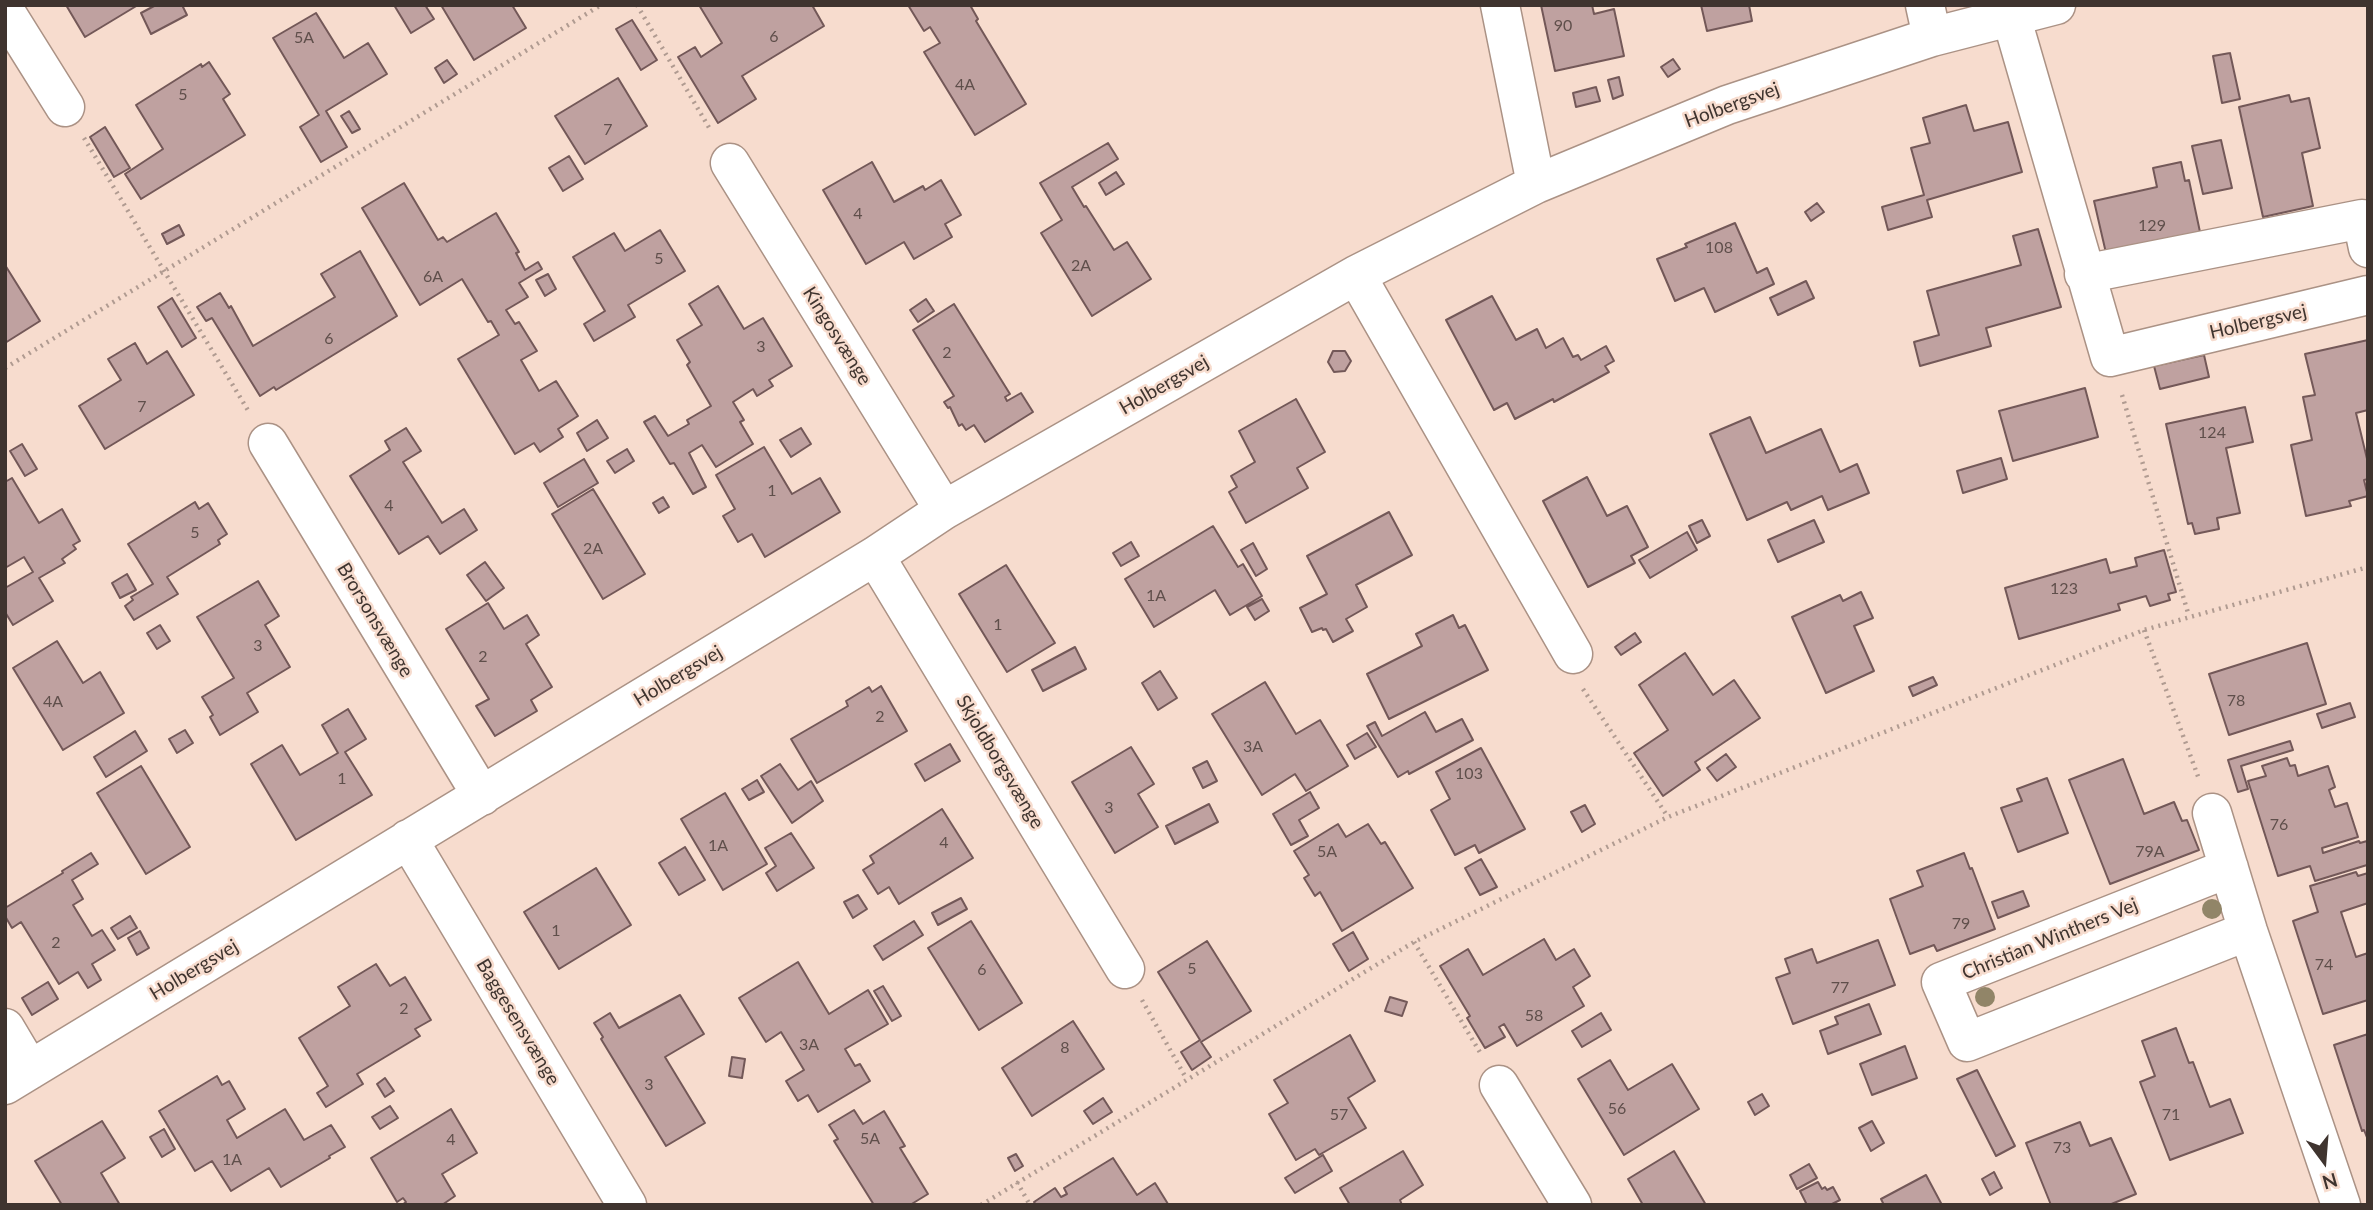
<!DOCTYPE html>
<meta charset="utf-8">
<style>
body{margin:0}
#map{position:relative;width:2373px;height:1210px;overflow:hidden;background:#f7dcce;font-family:Lato,sans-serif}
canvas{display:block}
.frame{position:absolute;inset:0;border:7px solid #3f342f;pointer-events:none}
.north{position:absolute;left:2289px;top:1126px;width:70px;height:70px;-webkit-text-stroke:5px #f7dcce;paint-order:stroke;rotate:164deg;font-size:19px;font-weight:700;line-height:28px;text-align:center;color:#3f342f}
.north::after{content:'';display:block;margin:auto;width:24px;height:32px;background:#3f342f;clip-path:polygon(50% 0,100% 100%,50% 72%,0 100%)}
</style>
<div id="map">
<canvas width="2373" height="1210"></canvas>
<div class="frame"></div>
<div class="north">N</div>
</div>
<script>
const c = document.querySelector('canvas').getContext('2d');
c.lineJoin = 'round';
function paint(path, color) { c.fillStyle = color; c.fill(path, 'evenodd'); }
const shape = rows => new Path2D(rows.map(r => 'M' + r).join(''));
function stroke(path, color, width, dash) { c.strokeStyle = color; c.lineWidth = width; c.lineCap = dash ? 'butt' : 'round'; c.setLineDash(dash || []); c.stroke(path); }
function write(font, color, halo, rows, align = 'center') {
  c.font = font + ' Lato,sans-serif'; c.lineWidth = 5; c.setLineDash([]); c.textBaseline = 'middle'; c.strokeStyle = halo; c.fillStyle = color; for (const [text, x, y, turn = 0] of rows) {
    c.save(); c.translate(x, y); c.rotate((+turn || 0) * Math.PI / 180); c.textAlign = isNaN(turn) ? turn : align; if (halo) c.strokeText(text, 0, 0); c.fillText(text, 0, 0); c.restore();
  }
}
const building = shape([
 [66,5,138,5,85,37,66,5],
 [156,5,182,5,187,15,151,34,141,13,156,5],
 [394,5,425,5,434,19,411,33,394,5],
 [441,5,512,5,526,28,474,60,441,5],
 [699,5,812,5,824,26,742,76,756,99,718,123,678,57,695,47,701,57,722,43,699,5],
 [908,5,970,5,978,19,976,21,1026,104,975,135,924,52,940,43,930,27,924,31,908,5],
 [1541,5,1592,5,1594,14,1614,9,1624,56,1555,71,1541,5],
 [1701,5,1749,5,1752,21,1707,31,1701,5],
 [316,13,344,58,368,43,387,74,326,111,347,147,321,162,300,127,319,115,273,38,316,13],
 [632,20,657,60,641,70,616,29,632,20],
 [2230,53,2240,99,2222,103,2213,56,2230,53],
 [1673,59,1680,69,1668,77,1661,67,1673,59],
 [447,60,457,74,444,83,435,68,447,60],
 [209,62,230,94,223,99,245,135,141,199,125,174,163,149,136,105,201,64,202,67,209,62],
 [1619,77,1623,95,1613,99,1608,80,1619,77],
 [618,78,647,126,585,164,555,116,618,78],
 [1596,87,1600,101,1576,107,1573,93,1596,87],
 [2289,95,2291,102,2309,98,2320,148,2302,153,2313,206,2263,217,2239,107,2289,95],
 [1966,105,1974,131,2008,122,2022,172,1927,200,1932,217,1888,230,1882,207,1924,195,1911,148,1930,143,1923,118,1966,105],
 [349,111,360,129,352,133,341,116,349,111],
 [105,127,130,168,114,177,90,137,105,127],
 [2221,140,2232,188,2203,194,2192,146,2221,140],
 [1108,143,1118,159,1072,187,1084,207,1086,206,1114,250,1127,242,1151,279,1092,316,1041,233,1062,220,1040,183,1108,143],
 [569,156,583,179,563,191,549,168,569,156],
 [872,162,894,202,923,186,925,190,941,180,961,215,945,224,952,237,914,259,904,242,866,264,823,190,872,162],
 [2181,162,2185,181,2189,180,2200,232,2106,253,2094,201,2157,187,2153,168,2181,162],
 [1116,172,1124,184,1106,195,1099,183,1116,172],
 [404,183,438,240,443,237,447,242,496,213,519,252,516,253,525,270,538,262,542,269,519,283,528,297,506,310,515,324,519,322,537,351,521,360,539,391,556,381,578,416,558,429,563,437,540,452,534,443,515,454,458,359,499,335,491,321,488,322,462,279,420,305,362,208,404,183],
 [1817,203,1824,212,1811,221,1805,212,1817,203],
 [1735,223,1757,273,1767,268,1774,284,1715,312,1704,288,1675,301,1657,259,1687,247,1685,244,1735,223],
 [179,225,184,235,167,244,162,234,179,225],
 [2038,229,2061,307,1986,328,1991,346,1920,366,1914,342,1939,335,1927,291,2021,265,2013,236,2038,229],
 [660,230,685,271,628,305,635,317,594,341,584,324,605,311,573,257,614,233,625,251,660,230],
 [360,251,397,316,276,390,274,387,260,396,212,318,206,321,197,307,220,293,229,308,231,306,253,346,335,297,321,274,360,251],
 [5,265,40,321,5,343,5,265],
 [548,274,556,289,545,296,536,280,548,274],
 [1806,281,1814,298,1778,315,1770,298,1806,281],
 [718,286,744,329,763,318,792,366,769,380,773,386,757,396,753,389,733,402,744,420,740,422,753,444,716,467,702,445,689,453,706,487,693,494,674,463,670,464,644,422,655,416,668,436,689,424,687,420,711,406,687,365,690,362,677,340,702,325,689,304,718,286],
 [1492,296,1516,340,1537,329,1546,348,1563,338,1573,357,1578,355,1581,360,1606,346,1614,361,1605,366,1609,372,1554,402,1553,399,1515,419,1507,403,1494,410,1446,320,1492,296],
 [172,298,196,338,182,347,158,307,172,298],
 [926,299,934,311,918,322,910,310,926,299],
 [954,304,1010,394,1005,397,1007,401,1021,393,1033,412,985,442,974,425,966,430,962,424,959,426,950,407,948,408,944,402,954,396,913,330,954,304],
 [2368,340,2368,410,2356,413,2368,463,2368,479,2364,480,2368,496,2349,501,2351,506,2306,516,2291,445,2312,440,2303,397,2315,395,2305,354,2368,340],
 [135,343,147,364,167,351,194,395,105,449,79,406,121,380,108,359,135,343],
 [1333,351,1345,351,1351,361,1345,371,1334,372,1328,362,1333,351],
 [2204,355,2209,377,2160,389,2154,366,2204,355],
 [2085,388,2098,437,2013,461,1999,411,2085,388],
 [1296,399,1325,452,1297,468,1308,488,1246,523,1229,492,1237,487,1231,476,1255,462,1239,431,1296,399],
 [2245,407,2253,442,2226,448,2240,513,2217,518,2219,529,2195,534,2192,523,2188,524,2166,424,2245,407],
 [1750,417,1766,453,1821,429,1840,472,1857,464,1869,493,1828,510,1822,496,1791,510,1787,502,1747,520,1710,434,1750,417],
 [597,420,608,438,587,451,577,433,597,420],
 [406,428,421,451,403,462,442,523,464,509,477,530,440,554,428,536,399,554,350,476,390,450,385,441,406,428],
 [801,428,811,444,791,457,780,440,801,428],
 [22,444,37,469,25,476,10,451,22,444],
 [764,447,792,494,820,478,840,512,765,557,752,534,738,542,723,516,735,509,716,475,764,447],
 [627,449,634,461,615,473,607,461,627,449],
 [2001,458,2007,479,1963,493,1957,471,2001,458],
 [584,459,598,483,558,507,544,483,584,459],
 [1587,477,1607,516,1627,506,1648,547,1631,556,1635,563,1588,587,1543,501,1587,477],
 [12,478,39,523,62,509,80,541,73,545,76,549,62,559,65,563,39,578,53,601,13,625,5,612,5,588,33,572,24,557,5,568,5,482,12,478],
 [593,489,645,574,603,599,552,514,593,489],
 [663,497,669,507,659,513,653,503,663,497],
 [195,502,199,509,208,503,227,534,218,540,220,544,167,577,178,594,134,620,125,606,133,600,131,597,153,584,128,544,195,502],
 [1389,512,1412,555,1356,585,1367,607,1346,619,1353,631,1333,642,1326,629,1323,630,1322,628,1312,632,1300,608,1327,594,1307,556,1389,512],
 [1702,520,1710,536,1697,543,1689,526,1702,520],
 [1814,520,1824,542,1778,562,1768,540,1814,520],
 [1213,526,1238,567,1243,564,1262,596,1230,615,1215,590,1154,627,1125,579,1213,526],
 [1687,532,1697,550,1650,578,1639,560,1687,532],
 [1131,542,1139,556,1121,566,1113,553,1131,542],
 [1253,543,1267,569,1256,576,1241,550,1253,543],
 [2164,550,2176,592,2168,594,2170,600,2150,606,2146,596,2118,604,2120,610,2019,639,2005,588,2106,559,2110,573,2137,566,2135,558,2164,550],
 [485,562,504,588,486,601,467,575,485,562],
 [1006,565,1055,643,1007,672,959,594,1006,565],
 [127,574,136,590,120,598,112,583,127,574],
 [258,581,279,616,265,625,290,667,247,693,258,712,220,735,210,717,213,715,202,697,234,678,197,617,258,581],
 [1861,592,1873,618,1854,626,1874,671,1826,693,1792,617,1840,595,1843,601,1861,592],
 [1262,599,1269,611,1255,620,1247,607,1262,599],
 [488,603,504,629,527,615,539,635,526,644,552,687,531,700,537,711,495,736,476,706,489,699,446,629,488,603],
 [1453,615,1459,628,1465,625,1488,670,1389,719,1367,674,1422,646,1416,634,1453,615],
 [160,625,170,641,157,649,147,633,160,625],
 [1635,633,1641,642,1621,655,1615,647,1635,633],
 [57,641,83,683,100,672,124,713,63,750,13,668,57,641],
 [2307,643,2326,704,2229,735,2209,674,2307,643],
 [1075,647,1086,669,1043,691,1032,670,1075,647],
 [1685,653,1713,695,1734,680,1760,718,1695,762,1700,770,1663,796,1634,753,1668,730,1639,685,1685,653],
 [1160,671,1177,698,1158,710,1142,683,1160,671],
 [1933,677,1937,685,1913,696,1909,687,1933,677],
 [1265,682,1296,734,1320,720,1348,766,1306,791,1295,774,1262,795,1212,714,1265,682],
 [881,686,907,731,817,783,791,739,848,706,846,701,869,687,872,692,881,686],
 [2350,703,2355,717,2322,728,2317,714,2350,703],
 [348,709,366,739,345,752,372,795,296,840,251,764,282,745,300,775,338,753,322,725,348,709],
 [1425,712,1436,732,1462,719,1473,740,1409,774,1408,771,1398,777,1367,726,1375,722,1382,736,1425,712],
 [185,730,193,743,177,753,169,739,185,730],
 [135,731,147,751,106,777,94,757,135,731],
 [1367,733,1376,747,1355,759,1347,745,1367,733],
 [2290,741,2293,750,2241,766,2248,789,2238,792,2228,760,2290,741],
 [950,744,960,761,925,781,915,764,950,744],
 [1131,747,1154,784,1138,794,1158,827,1115,853,1072,782,1131,747],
 [1481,748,1525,829,1479,853,1475,845,1455,855,1431,810,1450,799,1436,772,1481,748],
 [1726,754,1736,767,1717,781,1707,768,1726,754],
 [2287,758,2290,766,2295,765,2298,776,2328,766,2335,787,2329,790,2335,807,2347,803,2358,837,2322,848,2323,853,2359,841,2360,843,2367,841,2367,865,2315,881,2310,866,2278,876,2248,781,2266,776,2262,766,2287,758],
 [2123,759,2144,814,2174,802,2182,821,2187,820,2199,850,2110,884,2069,780,2123,759],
 [1207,761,1217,781,1203,788,1193,768,1207,761],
 [780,764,798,790,811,781,823,801,792,823,761,776,780,764],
 [141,766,190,847,146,874,97,793,141,766],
 [2047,778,2068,833,2018,852,2001,808,2022,801,2017,789,2047,778],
 [757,780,764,792,749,800,742,789,757,780],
 [1310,792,1319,808,1299,820,1308,836,1291,845,1273,814,1310,792],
 [725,793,767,864,723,890,681,819,725,793],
 [1209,804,1218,822,1175,844,1166,826,1209,804],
 [1585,805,1595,824,1582,832,1571,812,1585,805],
 [942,809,973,858,899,904,889,887,878,894,863,870,874,863,870,856,942,809],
 [1338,824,1346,837,1368,824,1381,844,1385,842,1413,888,1342,931,1320,892,1315,896,1304,878,1309,875,1294,851,1338,824],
 [791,833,814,868,777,891,766,873,776,866,765,848,791,833],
 [685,847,705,880,679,895,659,863,685,847],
 [91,853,98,864,72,880,83,899,73,905,92,936,102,930,115,950,92,964,101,980,88,988,78,972,59,984,21,922,12,928,5,916,5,908,63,873,62,871,91,853],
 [1964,853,1970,869,1972,868,1995,929,1937,951,1934,945,1910,954,1890,899,1923,886,1917,871,1964,853],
 [1481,859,1497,887,1480,895,1465,868,1481,859],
 [596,868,631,925,559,969,524,912,596,868],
 [2356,872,2358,876,2368,873,2368,903,2341,912,2356,957,2368,953,2368,1000,2323,1014,2293,921,2318,912,2310,886,2356,872],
 [2023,891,2029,906,1998,918,1992,902,2023,891],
 [858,895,867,909,853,918,844,902,858,895],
 [961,898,967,909,938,925,932,913,961,898],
 [130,916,137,928,118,939,111,928,130,916],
 [914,921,923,935,883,960,874,946,914,921],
 [971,921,1022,1003,979,1030,928,948,971,921],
 [140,931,149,948,137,955,128,938,140,931],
 [1353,932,1368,959,1349,971,1333,944,1353,932],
 [1544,939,1556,960,1574,949,1590,976,1573,987,1584,1006,1517,1046,1504,1024,1499,1027,1505,1037,1485,1048,1467,1018,1470,1016,1440,966,1468,949,1483,975,1544,939],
 [1878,940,1895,985,1793,1024,1776,978,1790,973,1785,959,1812,949,1817,963,1878,940],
 [1207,941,1251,1011,1201,1042,1211,1057,1192,1070,1181,1052,1200,1040,1158,972,1207,941],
 [798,962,829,1014,868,990,888,1024,845,1049,855,1066,860,1064,870,1081,818,1112,808,1095,798,1101,786,1081,804,1070,781,1032,766,1042,739,998,798,962],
 [376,964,390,986,405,977,431,1020,415,1029,420,1036,357,1074,363,1084,326,1107,317,1093,328,1086,299,1038,350,1006,338,987,376,964],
 [48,982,58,999,32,1015,22,998,48,982],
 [883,986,901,1016,892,1021,874,991,883,986],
 [680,995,704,1034,665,1057,705,1123,666,1146,601,1039,603,1037,594,1023,610,1013,619,1028,680,995],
 [1390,997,1407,1002,1402,1016,1385,1011,1390,997],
 [1869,1004,1881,1034,1828,1054,1820,1031,1838,1024,1835,1017,1869,1004],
 [1601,1013,1611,1030,1582,1047,1572,1031,1601,1013],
 [1073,1021,1104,1069,1032,1116,1002,1068,1073,1021],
 [2176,1028,2189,1063,2193,1062,2210,1107,2230,1099,2243,1133,2170,1160,2140,1082,2155,1076,2142,1041,2176,1028],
 [2368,1034,2368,1140,2364,1130,2362,1131,2334,1045,2368,1034],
 [1350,1035,1375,1081,1348,1098,1366,1128,1319,1155,1315,1149,1296,1160,1269,1114,1288,1103,1274,1080,1350,1035],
 [1905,1046,1917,1078,1872,1095,1860,1064,1905,1046],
 [732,1057,745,1059,742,1078,729,1076,732,1057],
 [1610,1060,1628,1090,1672,1064,1699,1109,1624,1155,1578,1079,1610,1060],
 [1977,1070,2015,1146,1996,1156,1957,1079,1977,1070],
 [217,1076,222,1085,229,1081,245,1109,227,1120,237,1138,285,1109,304,1140,331,1125,345,1147,329,1156,330,1158,281,1187,269,1168,231,1191,212,1161,195,1171,159,1111,217,1076],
 [385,1078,394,1091,385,1097,377,1084,385,1078],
 [1762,1094,1769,1106,1755,1115,1748,1102,1762,1094],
 [1103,1098,1112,1112,1093,1124,1084,1111,1103,1098],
 [390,1106,398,1118,380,1129,372,1117,390,1106],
 [451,1109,477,1153,442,1174,455,1196,442,1205,402,1205,406,1202,403,1198,397,1202,371,1158,451,1109],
 [854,1110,863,1124,884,1111,905,1146,900,1148,928,1194,910,1205,874,1205,834,1141,838,1139,829,1125,854,1110],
 [102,1121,125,1158,101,1173,120,1205,62,1205,35,1161,102,1121],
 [1872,1121,1884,1143,1871,1151,1859,1128,1872,1121],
 [2080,1122,2090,1146,2111,1138,2136,1194,2109,1205,2051,1205,2026,1143,2080,1122],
 [164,1129,175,1149,162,1157,150,1137,164,1129],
 [1403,1151,1423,1185,1400,1200,1402,1205,1350,1205,1340,1188,1403,1151],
 [1674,1151,1706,1205,1643,1205,1628,1179,1674,1151],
 [1016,1154,1023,1166,1015,1171,1008,1158,1016,1154],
 [1323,1155,1332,1171,1295,1193,1285,1178,1323,1155],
 [1113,1158,1137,1195,1155,1183,1168,1204,1171,1205,1036,1205,1034,1202,1055,1188,1061,1197,1067,1194,1064,1188,1113,1158],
 [1809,1164,1817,1178,1797,1189,1790,1175,1809,1164],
 [1994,1172,2002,1188,1990,1195,1982,1179,1994,1172],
 [1926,1175,1942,1205,1884,1205,1881,1199,1926,1175],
 [1818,1182,1822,1189,1825,1187,1827,1190,1833,1187,1840,1200,1830,1205,1807,1205,1800,1191,1818,1182]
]);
paint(building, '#bfa1a0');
stroke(building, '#735858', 2);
const minor = shape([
 [1500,5,1536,184],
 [1925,5,1932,37],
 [5,11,65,107],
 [2011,16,2110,357,2368,295],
 [730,163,944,510],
 [2084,274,2362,219,2368,248],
 [1356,275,1573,654],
 [268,443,482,796],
 [875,556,1125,969],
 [2212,813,2248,931,2341,1205],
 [408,839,627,1205],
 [2229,868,1941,982,1967,1042,2248,931],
 [5,1028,30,1070],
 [5,1085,875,556,944,510,1356,275,1536,184,1727,105,1932,37,2056,5],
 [1499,1085,1572,1205]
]);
stroke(minor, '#ab9285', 41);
stroke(shape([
 [637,5,711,131],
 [84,138,249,412],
 [5,368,601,5],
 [2122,395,2189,616],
 [2144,630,2199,779],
 [1583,689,1668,817],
 [1414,942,1481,1054],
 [1142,1000,1186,1078],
 [1017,1182,1030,1205],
 [981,1205,1414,942,1668,817,2144,630,2368,567]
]), '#b09b91', 4.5, [2, 5]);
stroke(minor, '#fff', 38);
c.fillStyle = '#918568';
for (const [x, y] of [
 [2212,909],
 [1985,997]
]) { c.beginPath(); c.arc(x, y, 10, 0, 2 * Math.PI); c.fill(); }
write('16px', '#5f4f4b', null, [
 ["90",1563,26],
 ["6",774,37],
 ["5A",304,38],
 ["4A",965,85],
 ["5",183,95],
 ["7",608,130],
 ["4",858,214],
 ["129",2152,226],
 ["108",1719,248],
 ["5",659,259],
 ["2A",1081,266],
 ["6A",433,277],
 ["6",329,339],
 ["3",761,347],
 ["2",947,353],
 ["7",142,407],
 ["124",2212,433],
 ["1",772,491],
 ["4",389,506],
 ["5",195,533],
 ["2A",593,549],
 ["123",2064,589],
 ["1A",1156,596],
 ["1",998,625],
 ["3",258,646],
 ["2",483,657],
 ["78",2236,701],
 ["4A",53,702],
 ["2",880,717],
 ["3A",1253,747],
 ["103",1469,774],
 ["1",342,779],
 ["3",1109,808],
 ["76",2279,825],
 ["4",944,843],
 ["1A",718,846],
 ["5A",1327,852],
 ["79A",2150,852],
 ["79",1961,924],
 ["1",556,931],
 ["2",56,943],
 ["74",2324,965],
 ["5",1192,969],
 ["6",982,970],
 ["77",1840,988],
 ["2",404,1009],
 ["58",1534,1016],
 ["3A",809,1045],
 ["8",1065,1048],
 ["3",649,1085],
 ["56",1617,1109],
 ["57",1339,1115],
 ["71",2171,1115],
 ["5A",870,1139],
 ["4",451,1140],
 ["73",2062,1148],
 ["1A",232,1160]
]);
write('19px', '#3f342f', '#f7dcce', [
 ["Holbergsvej",1732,105,-20],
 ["Holbergsvej",2258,322,-13],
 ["Kingosvænge",837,336,58],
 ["Holbergsvej",1164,385,-30],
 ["Brorsonsvænge",375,620,59],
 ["Holbergsvej",678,676,-31],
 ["Skjoldborgsvænge",1000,762,59],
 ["Christian Winthers Vej",2050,939,-22],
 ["Holbergsvej",194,970,-31],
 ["Baggesensvænge",518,1022,59]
]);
</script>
